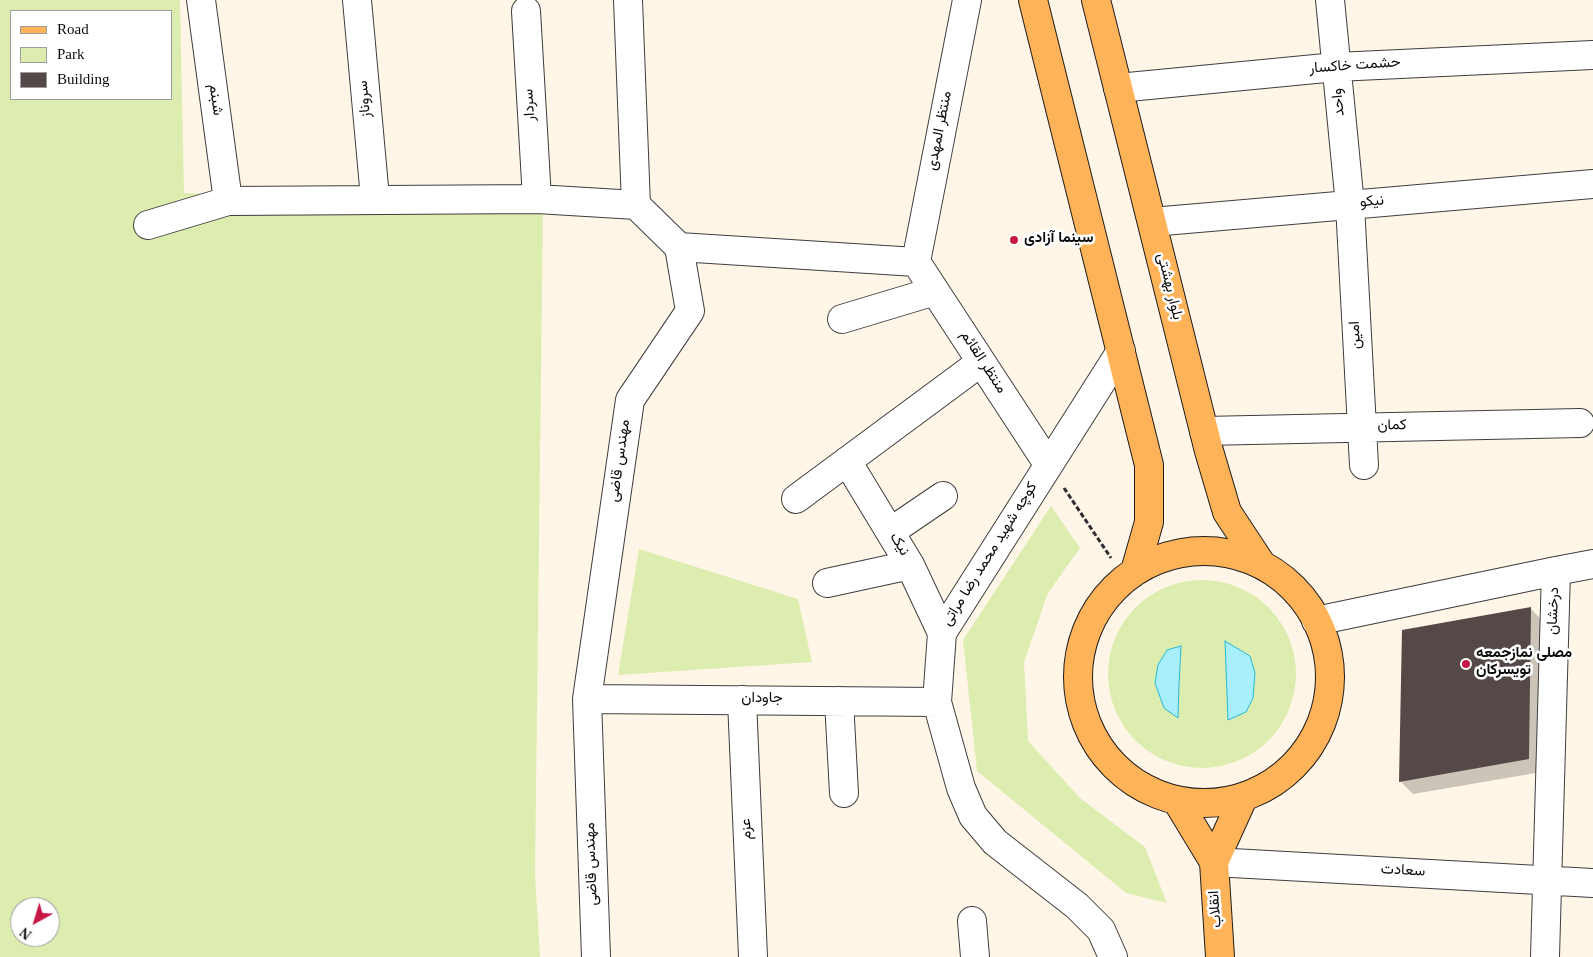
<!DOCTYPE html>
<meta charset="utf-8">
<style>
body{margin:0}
#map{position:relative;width:1593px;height:957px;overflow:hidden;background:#fff6e8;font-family:Georgia,serif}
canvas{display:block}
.legend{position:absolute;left:10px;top:10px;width:162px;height:90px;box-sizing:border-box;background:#fff;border:1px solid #9d9d9d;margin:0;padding:6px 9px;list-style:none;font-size:15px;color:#0b0b0b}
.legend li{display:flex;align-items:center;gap:10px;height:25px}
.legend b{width:25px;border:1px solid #9d9d9d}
.north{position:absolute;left:10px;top:897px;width:50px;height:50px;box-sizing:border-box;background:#fff;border:1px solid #9d9d9d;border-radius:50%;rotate:219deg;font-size:14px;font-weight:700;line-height:20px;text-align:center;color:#0b0b0b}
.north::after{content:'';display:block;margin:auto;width:18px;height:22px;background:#c61745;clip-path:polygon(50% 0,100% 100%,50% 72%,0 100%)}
</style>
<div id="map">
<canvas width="1593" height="957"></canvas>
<ul class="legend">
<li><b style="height:6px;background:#ffb358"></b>Road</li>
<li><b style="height:14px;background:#dcedaf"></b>Park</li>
<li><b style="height:14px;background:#544946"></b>Building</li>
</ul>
<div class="north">N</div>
</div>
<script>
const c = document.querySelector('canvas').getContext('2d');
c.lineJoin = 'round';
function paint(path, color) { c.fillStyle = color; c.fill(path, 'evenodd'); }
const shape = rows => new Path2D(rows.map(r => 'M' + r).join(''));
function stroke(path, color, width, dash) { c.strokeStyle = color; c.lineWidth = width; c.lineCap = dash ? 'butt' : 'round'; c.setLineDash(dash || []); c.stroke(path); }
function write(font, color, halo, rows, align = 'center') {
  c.font = font + ' Georgia,Vazirmatn,serif'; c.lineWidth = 5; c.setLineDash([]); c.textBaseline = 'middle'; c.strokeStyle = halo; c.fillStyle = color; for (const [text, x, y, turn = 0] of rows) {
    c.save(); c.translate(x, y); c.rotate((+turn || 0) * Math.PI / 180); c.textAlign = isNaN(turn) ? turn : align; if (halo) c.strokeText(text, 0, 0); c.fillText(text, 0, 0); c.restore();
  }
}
paint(shape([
 [0,0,180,0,184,193,543,209,535,875,540,957,0,957],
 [11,11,171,11,171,99,11,99],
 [20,907,50,907,50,937,20,937],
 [1051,506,1080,548,1048,593,1024,662,1028,741,1080,798,1145,847,1167,903,1126,893,977,771,963,640],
 [639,549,798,599,812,662,618,675],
 '1108 674a94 94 0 1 1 188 0a94 94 0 1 1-188 0Z'
]), '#dcedaf');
const water = shape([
 [1225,641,1250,656,1255,673,1253,698,1246,712,1228,720,1225,641],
 [1181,646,1179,685,1178,718,1164,708,1155,683,1158,665,1167,650,1181,646]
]);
paint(water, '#a8eefc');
stroke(water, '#28b9d9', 1);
paint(shape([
 [1530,608,1543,621,1542,772,1413,794,1400,781]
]), '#0003');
paint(shape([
 [1531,607,1529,759,1399,782,1402,630]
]), '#544946');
const minor = shape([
 [201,0,228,201],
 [357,0,375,198],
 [1330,0,1350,205,1364,465],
 [526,11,537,199],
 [1118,88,1336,67,1593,55],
 [1152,222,1593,184],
 [148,225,228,201,537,199,636,205],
 [679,247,916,262],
 [916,262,967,0],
 [916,262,1048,464],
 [842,319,935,291],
 [1204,431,1580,423],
 [847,461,910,565,942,633],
 [796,499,981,362],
 [890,532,943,496],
 [1556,571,1593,564],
 [827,583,910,565],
 [1316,621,1556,571,1545,957],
 [587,699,937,702],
 [742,700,753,957],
 [839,701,844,793],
 [1214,862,1593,883],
 [972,921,975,957],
 [596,957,587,699,630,400,690,311,679,247,636,205,628,0],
 [1113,957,1101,930,1077,906,995,842,973,816,961,788,937,702,942,633,1121,351]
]);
const major = shape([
 [1033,0,1149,465,1149,522,1135,571],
 [1096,0,1209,451,1227,512,1262,565],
 '1078 677a126 126 0 1 1 252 0a126 126 0 1 1-252 0Z',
 [1177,801,1214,862,1220,957],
 [1214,862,1243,798]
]);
stroke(minor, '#3e3e3e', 30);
stroke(major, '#1c1c1c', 30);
stroke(shape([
 [1064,488,1111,558]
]), '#2d2d2d', 3, [5, 2.5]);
stroke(minor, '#fff', 28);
stroke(major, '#ffb358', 28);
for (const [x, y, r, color] of [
 [1014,240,5,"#c61745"],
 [1466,664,5,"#c61745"]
]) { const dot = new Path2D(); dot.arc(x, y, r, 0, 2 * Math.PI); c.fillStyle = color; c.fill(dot); stroke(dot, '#fff', 2); }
write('15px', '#0b0b0b', '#fff', [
 ["حشمت خاکسار",1355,67,-4],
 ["سروناز",366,99,-95],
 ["شبنم",214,100,82],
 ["واحد",1340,102,-96],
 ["سردار",531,105,-93],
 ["منتظر المهدی",941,131,-79],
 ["نیکو",1372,203,-5],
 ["بلوار بهشتی",1168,287,76],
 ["امین",1357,335,-93],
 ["منتظر القائم",982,363,57],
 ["کمان",1392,427,-1],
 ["مهندس قاضی",621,461,-82],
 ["نیک",898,545,59],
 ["کوچه شهید محمد رضا مراتی",991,555,-58],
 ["درخشان",1555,611,-88],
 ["جاودان",762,700],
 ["عزم",748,829,-92],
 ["مهندس قاضی",593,864,-92],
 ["سعادت",1403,872,3],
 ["انقلاب",1217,909,-94]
]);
write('bold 15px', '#0b0b0b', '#fff', [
 ["سینما آزادی",1024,240],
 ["مصلی نمازجمعه",1476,655],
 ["تویسرکان",1476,672]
], 'left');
</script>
